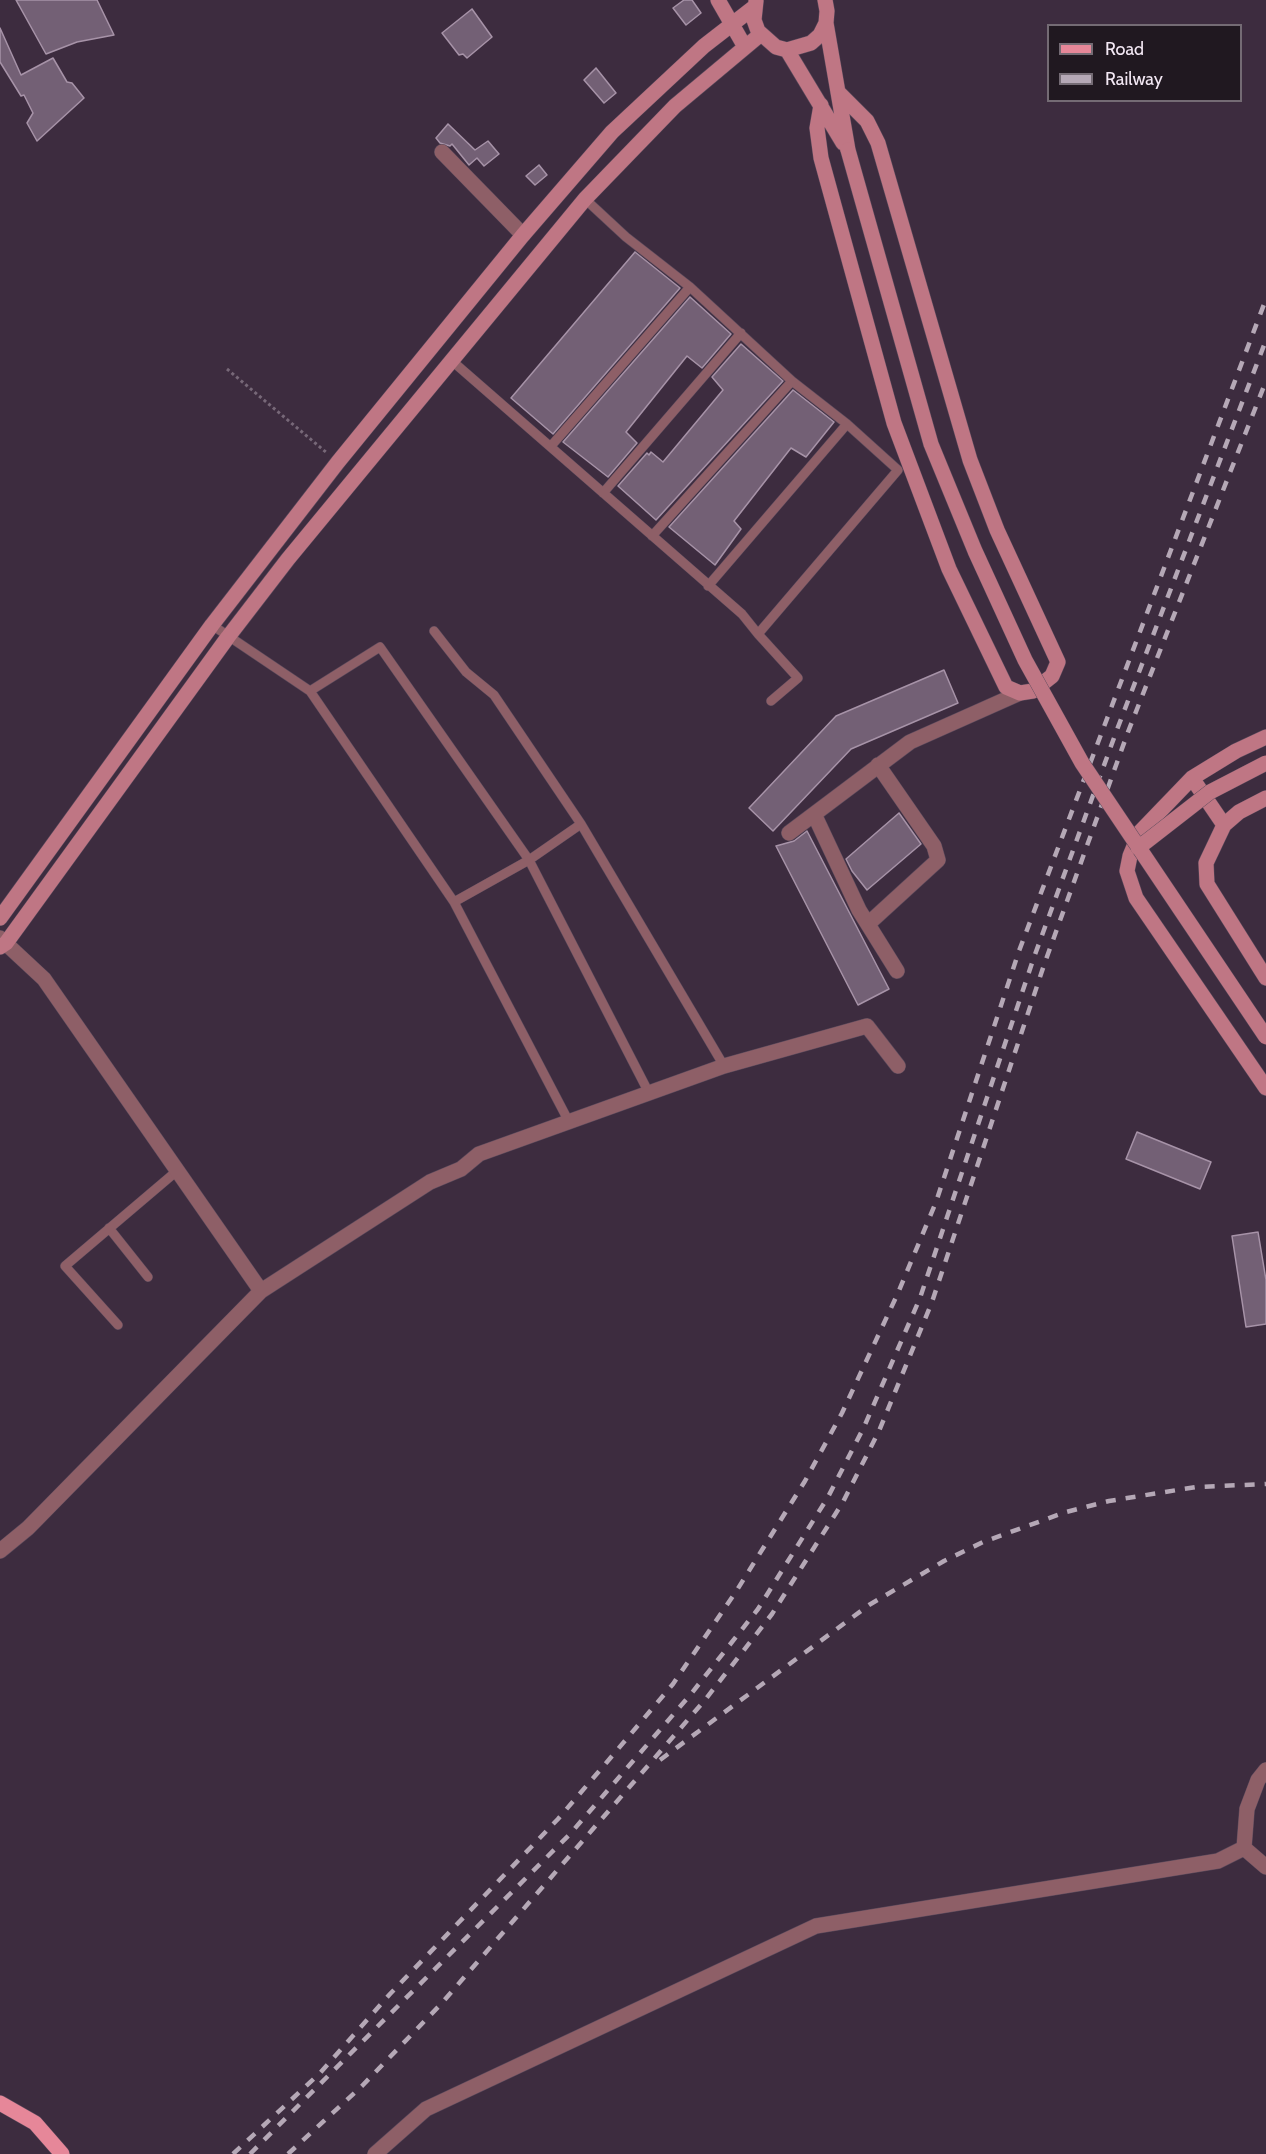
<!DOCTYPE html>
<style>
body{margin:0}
#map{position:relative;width:1266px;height:2154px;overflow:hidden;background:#3d2c3f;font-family:Cabin,sans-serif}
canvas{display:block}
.legend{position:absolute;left:1047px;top:24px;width:195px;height:78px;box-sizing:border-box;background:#201820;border:2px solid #746b74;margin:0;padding:8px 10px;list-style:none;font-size:18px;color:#f2e7f3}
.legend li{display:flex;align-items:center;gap:12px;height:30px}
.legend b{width:30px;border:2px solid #746b74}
</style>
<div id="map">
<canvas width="1266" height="2154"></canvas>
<ul class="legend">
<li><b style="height:8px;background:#e68799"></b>Road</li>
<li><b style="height:8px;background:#b5a8b6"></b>Railway</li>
</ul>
</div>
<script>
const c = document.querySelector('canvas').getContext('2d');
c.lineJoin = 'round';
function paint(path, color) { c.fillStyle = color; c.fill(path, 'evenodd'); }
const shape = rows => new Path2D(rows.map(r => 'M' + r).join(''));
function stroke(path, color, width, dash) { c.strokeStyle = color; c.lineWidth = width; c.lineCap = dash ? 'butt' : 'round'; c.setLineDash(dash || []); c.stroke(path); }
const building = shape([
 [16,0,97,0,114,35,77,42,46,54,16,0],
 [684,0,692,0,701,13,686,25,673,8,684,0],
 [472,9,492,37,467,58,463,54,459,55,442,33,472,9],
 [0,28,21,75,53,58,67,82,72,83,84,98,37,141,27,123,33,113,24,95,21,96,0,62,0,28],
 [596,68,616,93,604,103,584,80,596,68],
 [448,124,475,150,488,141,499,154,484,166,477,158,469,165,452,144,450,146,440,143,436,138,448,124],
 [539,165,547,175,535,185,526,176,539,165],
 [635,252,680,288,553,434,511,398,635,252],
 [690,297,731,334,702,368,687,356,626,432,637,443,608,477,563,442,690,297],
 [741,344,783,381,656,520,618,486,647,453,649,455,651,452,663,462,723,390,712,377,741,344],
 [793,390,834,422,806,457,791,448,734,521,741,529,715,565,669,527,793,390],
 [944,670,958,703,851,749,773,831,749,808,836,716,944,670],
 [899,813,921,844,867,890,852,871,846,859,899,813],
 [807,831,889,989,858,1005,776,846,794,841,807,831],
 [1137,1132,1211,1162,1200,1189,1126,1159,1137,1132],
 [1258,1232,1266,1280,1266,1324,1246,1327,1232,1236,1258,1232]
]);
paint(building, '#736075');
stroke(building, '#a793a8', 1.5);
const lane = shape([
 [451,360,742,614,758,634,898,470,847,424,792,381,690,287,626,237,585,199],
 [551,446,690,287],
 [603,493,741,333],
 [652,536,792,381],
 [708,586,847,424],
 [212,625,310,691,454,902,568,1120],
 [434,631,466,672,494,695,581,824,724,1066],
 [758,634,798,678,771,701],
 [310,691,380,647,529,860,650,1095],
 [454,902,529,860,581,824],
 [109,1228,148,1277],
 [118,1325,65,1266,178,1170]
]);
const street = shape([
 [442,152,523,235],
 [814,814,859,910,897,971],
 [789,833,910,742,1020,693],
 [868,924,938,860,934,846,878,765],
 [0,938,44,979,261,1291],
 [0,1551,28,1528,261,1291,430,1182,461,1169,479,1154,724,1066,867,1026,898,1066],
 [1244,1848,1266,1867],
 [375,2154,426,2109,816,1926,1218,1861,1244,1848,1247,1809,1258,1780,1266,1770]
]);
const secondary = shape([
 [718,0,745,47],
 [756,1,754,20,758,31,776,47,787,50,811,43,820,35,826,23,827,11,825,0],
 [826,23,848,150],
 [787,50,843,143],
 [821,105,817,128,821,158,894,423,949,569,1006,687,1020,693,1033,691,1052,676,1058,662,997,530,970,460,878,143,867,121,838,92],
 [1266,737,1236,751,1192,778,1140,832,1130,856,1127,871,1136,898,1266,1088],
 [1192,778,1224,825],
 [1266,798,1239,812,1224,825,1206,863,1207,884,1266,978],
 [0,918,212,625,338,462,523,235,612,132,704,46,753,8],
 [0,947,6,943,228,637,288,559,585,199,675,106,761,34]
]);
const primary = shape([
 [0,2103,35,2123,62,2154]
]);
stroke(lane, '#5a4a5c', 10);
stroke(street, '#5a4a5c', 16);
stroke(secondary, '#5a4a5c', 16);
stroke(primary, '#5a4a5c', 16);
stroke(shape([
 [227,369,327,453]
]), '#776878', 3, [3, 3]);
stroke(lane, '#8e5f67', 9);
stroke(street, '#8e5f67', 15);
stroke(secondary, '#bf7684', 15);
stroke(primary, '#e68799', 15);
stroke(shape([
 [660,1760,869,1605,944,1561,983,1542,1066,1512,1109,1501,1196,1487,1266,1484],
 [233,2154,320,2073,390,1994,558,1819,607,1762,673,1684,737,1590,805,1481,842,1413,898,1293,936,1202,1019,951,1266,299],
 [250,2154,570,1834,691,1694,758,1609,828,1497,864,1427,920,1298,1033,960,1118,727,1266,340],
 [288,2154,362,2086,441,2004,705,1700,772,1614,843,1502,879,1431,932,1302,1044,965,1128,732,1266,381]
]), '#b5a8b6', 4.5, [10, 10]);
const secondaryBridge = shape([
 [848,150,931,444,975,551,1025,660,1082,763,1266,1037],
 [1138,848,1210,792,1266,763]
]);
stroke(secondaryBridge, '#5a4a5c', 16, []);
stroke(secondaryBridge, '#bf7684', 15);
</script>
